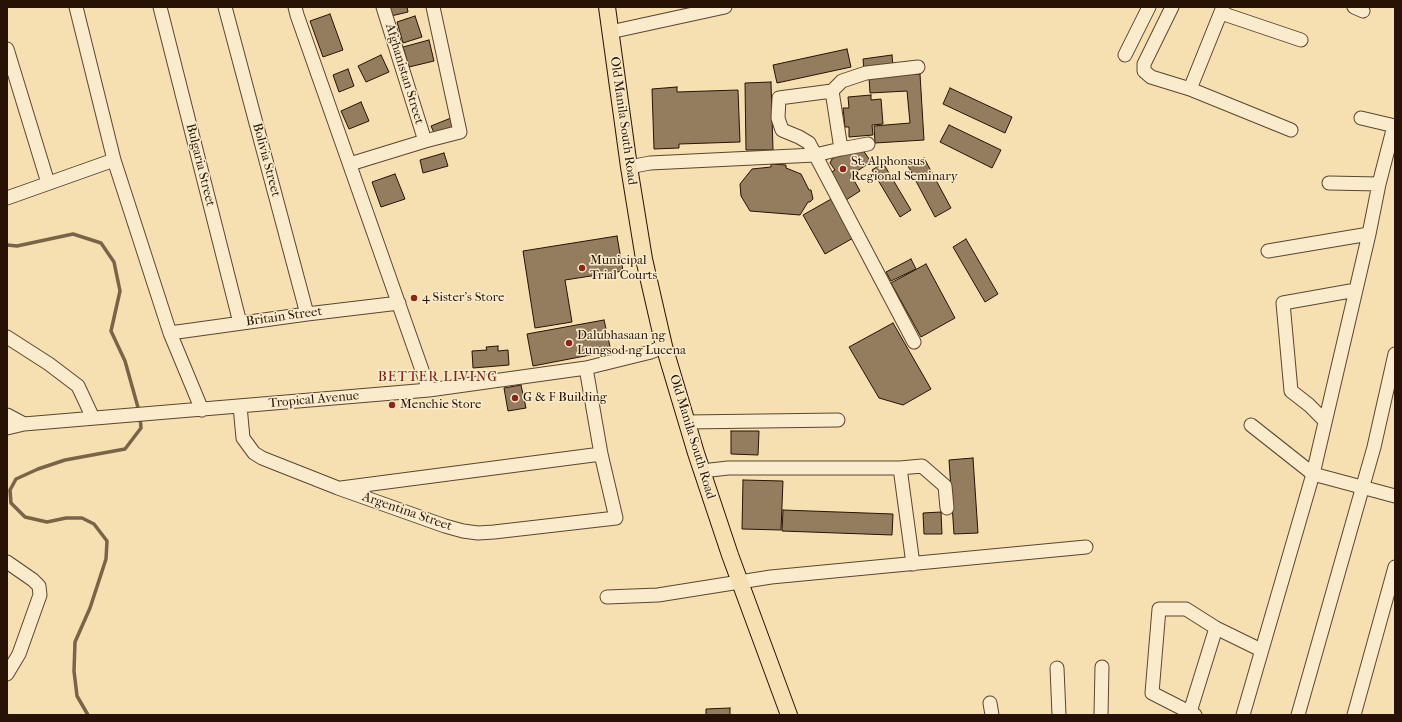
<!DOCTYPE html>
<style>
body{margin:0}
#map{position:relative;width:1402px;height:722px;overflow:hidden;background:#f6e0b1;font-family:"IM FELL French Canon",serif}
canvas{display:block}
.frame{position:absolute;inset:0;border:8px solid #271204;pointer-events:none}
</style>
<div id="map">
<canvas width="1402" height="722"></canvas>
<div class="frame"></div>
</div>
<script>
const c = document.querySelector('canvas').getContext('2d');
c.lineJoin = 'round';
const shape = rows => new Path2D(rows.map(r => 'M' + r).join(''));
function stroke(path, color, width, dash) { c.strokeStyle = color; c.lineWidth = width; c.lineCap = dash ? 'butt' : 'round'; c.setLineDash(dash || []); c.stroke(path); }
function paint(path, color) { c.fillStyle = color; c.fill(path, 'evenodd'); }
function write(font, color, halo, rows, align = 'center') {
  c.font = font + ' "IM FELL French Canon",serif'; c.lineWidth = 3; c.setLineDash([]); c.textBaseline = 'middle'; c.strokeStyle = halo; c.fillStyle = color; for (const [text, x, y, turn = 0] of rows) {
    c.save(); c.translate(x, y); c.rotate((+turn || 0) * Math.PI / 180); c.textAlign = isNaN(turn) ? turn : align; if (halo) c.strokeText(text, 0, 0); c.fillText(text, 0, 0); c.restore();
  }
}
stroke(shape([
 [7,245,17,246,73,234,101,243,114,262,120,291,111,331,125,361,139,411],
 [88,715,77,696,74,671,75,642,90,608,106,559,107,541,94,524,82,518,66,518,47,522,25,517,11,503,10,490,16,479,38,469,65,460,125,449,141,428,140,417]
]), '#796448', 3.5);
const building = shape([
 [389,7,407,7,408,12,391,16,389,7],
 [330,14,343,50,323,57,310,21,330,14],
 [415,16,422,37,403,43,397,22,415,16],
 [429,40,434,61,409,67,403,47,429,40],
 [847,49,851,67,777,83,773,65,847,49],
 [381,55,389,72,366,82,358,66,381,55],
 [892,55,893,67,864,70,863,59,892,55],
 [348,69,354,86,339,92,333,75,348,69],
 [920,74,924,140,875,143,874,126,910,123,907,91,870,93,869,77,920,74],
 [771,82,773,150,746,150,745,83,771,82],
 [677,87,677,92,738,90,740,142,679,144,679,148,654,149,652,89,677,87],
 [950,88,1012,117,1005,133,943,104,950,88],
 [871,95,871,100,881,99,883,124,872,125,873,135,849,137,849,127,845,127,843,108,849,108,848,97,871,95],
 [361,102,369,121,349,129,341,111,361,102],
 [451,118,455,127,435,135,431,126,451,118],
 [949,125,1001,150,992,168,940,142,949,125],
 [863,150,871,162,851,175,860,191,846,200,830,173,835,170,830,163,832,159,838,155,863,150],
 [444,153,448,166,423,173,420,160,444,153],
 [924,158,951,208,935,217,908,166,924,158],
 [883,163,911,210,900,217,872,170,883,163],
 [771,164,786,165,786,168,801,174,809,190,811,190,813,199,810,202,808,202,800,215,750,211,741,196,740,184,752,169,771,167,771,164],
 [395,174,405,199,381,207,372,182,395,174],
 [833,198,855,237,825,254,803,215,833,198],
 [617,236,623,271,565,280,572,322,535,328,523,251,617,236],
 [966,239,998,294,985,302,953,247,966,239],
 [911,259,916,269,891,281,886,272,911,259],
 [926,264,955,318,921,337,891,283,926,264],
 [604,320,611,351,533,366,527,334,604,320],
 [893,323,931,389,903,405,879,398,849,347,893,323],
 [498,346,498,351,508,350,509,365,473,368,472,351,487,350,486,347,498,346],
 [521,385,526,408,508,411,504,388,521,385],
 [731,431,759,431,758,455,731,454,731,431],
 [973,458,978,533,954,534,949,460,973,458],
 [743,480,783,481,781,530,742,529,743,480],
 [783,510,893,514,892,535,782,531,783,510],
 [941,512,942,534,924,534,923,513,941,512],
 [730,708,730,715,706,715,706,709,730,708]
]);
paint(building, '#937d5e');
stroke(building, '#271204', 1);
const minor = shape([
 [76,7,114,160,170,333,202,410],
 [160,7,240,323],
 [225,7,307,314],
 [295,7,297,15,429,390],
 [383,7,425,141],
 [1172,7,1144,64,1144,71,1151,77,1190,89,1291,130],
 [1354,7,1363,11],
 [1221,13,1301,40],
 [610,32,725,7],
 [7,49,48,183],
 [1125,55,1149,7],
 [1190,89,1223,7],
 [832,91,779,98,778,118,782,130,799,137,809,143,914,342],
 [1361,118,1395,126],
 [841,149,832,91,842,81,866,73,918,67],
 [350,164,425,141,460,132,433,7],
 [629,167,650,163,815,155,841,149,868,144],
 [1329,183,1379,184],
 [7,198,114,160],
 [1268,251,1369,234],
 [170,333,307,314,399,303],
 [7,337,49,364,78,386,93,418],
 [240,406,243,438,254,453,262,458,338,488,445,526,463,531,478,533,494,532,616,518,601,454,586,368],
 [7,415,24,424],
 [1325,421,1309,405,1291,391,1283,303,1356,290],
 [686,422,838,420],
 [1251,425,1313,474,1395,496],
 [7,428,24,424,429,390,586,368,651,352,664,346],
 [900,468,913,564],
 [702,471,728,468,900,468,922,466,945,486,947,508],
 [341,488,601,454],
 [7,562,33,580,39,586,40,595,19,654,7,674],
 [607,597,658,595,771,577,1086,547],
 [1057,668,1059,715],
 [990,703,992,715],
 [1101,715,1102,667],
 [1189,715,1216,628],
 [1195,715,1152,693,1159,609,1186,609,1216,628,1261,650],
 [1243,715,1313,474,1369,234,1379,184,1394,126],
 [1298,715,1374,447,1395,354],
 [1354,715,1395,567]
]);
const major = shape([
 [607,7,629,167,644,259,664,346,696,453,730,555,789,715]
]);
stroke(minor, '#5b462f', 15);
stroke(major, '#271204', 18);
stroke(minor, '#f9ebcc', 13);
stroke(major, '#f6e0b1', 16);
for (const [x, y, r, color] of [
 [843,169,4,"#8f2418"],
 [582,268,4,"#8f2418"],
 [414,298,4,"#8f2418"],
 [569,343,4,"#8f2418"],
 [515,398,4,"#8f2418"],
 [392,405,4,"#8f2418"]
]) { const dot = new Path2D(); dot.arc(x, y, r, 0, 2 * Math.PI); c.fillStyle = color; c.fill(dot); stroke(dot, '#f9ebcc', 1.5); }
write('13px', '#271204', '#f9ebcc', [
 ["Afghanistan Street",404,74,73],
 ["Old Manila South Road",623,121,82],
 ["Bolivia Street",266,160,75],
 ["Bulgaria Street",200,165,76],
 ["Britain Street",284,317,-8],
 ["Tropical Avenue",314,400,-5],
 ["Old Manila South Road",692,437,73],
 ["Argentina Street",407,512,19]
]);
write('13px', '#271204', '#f9ebcc', [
 ["St. Alphonsus",851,162],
 ["Regional Seminary",851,177],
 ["Municipal",590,261],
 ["Trial Courts",590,276],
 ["4 Sister's Store",422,298],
 ["Dalubhasaan ng",577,336],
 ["Lungsod ng Lucena",577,351],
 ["G & F Building",523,398],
 ["Menchie Store",400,405]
], 'left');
c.letterSpacing = '1px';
write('14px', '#7a1f14', '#f9ebcc', [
 ["BETTER LIVING",438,378]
]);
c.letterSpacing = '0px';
</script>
